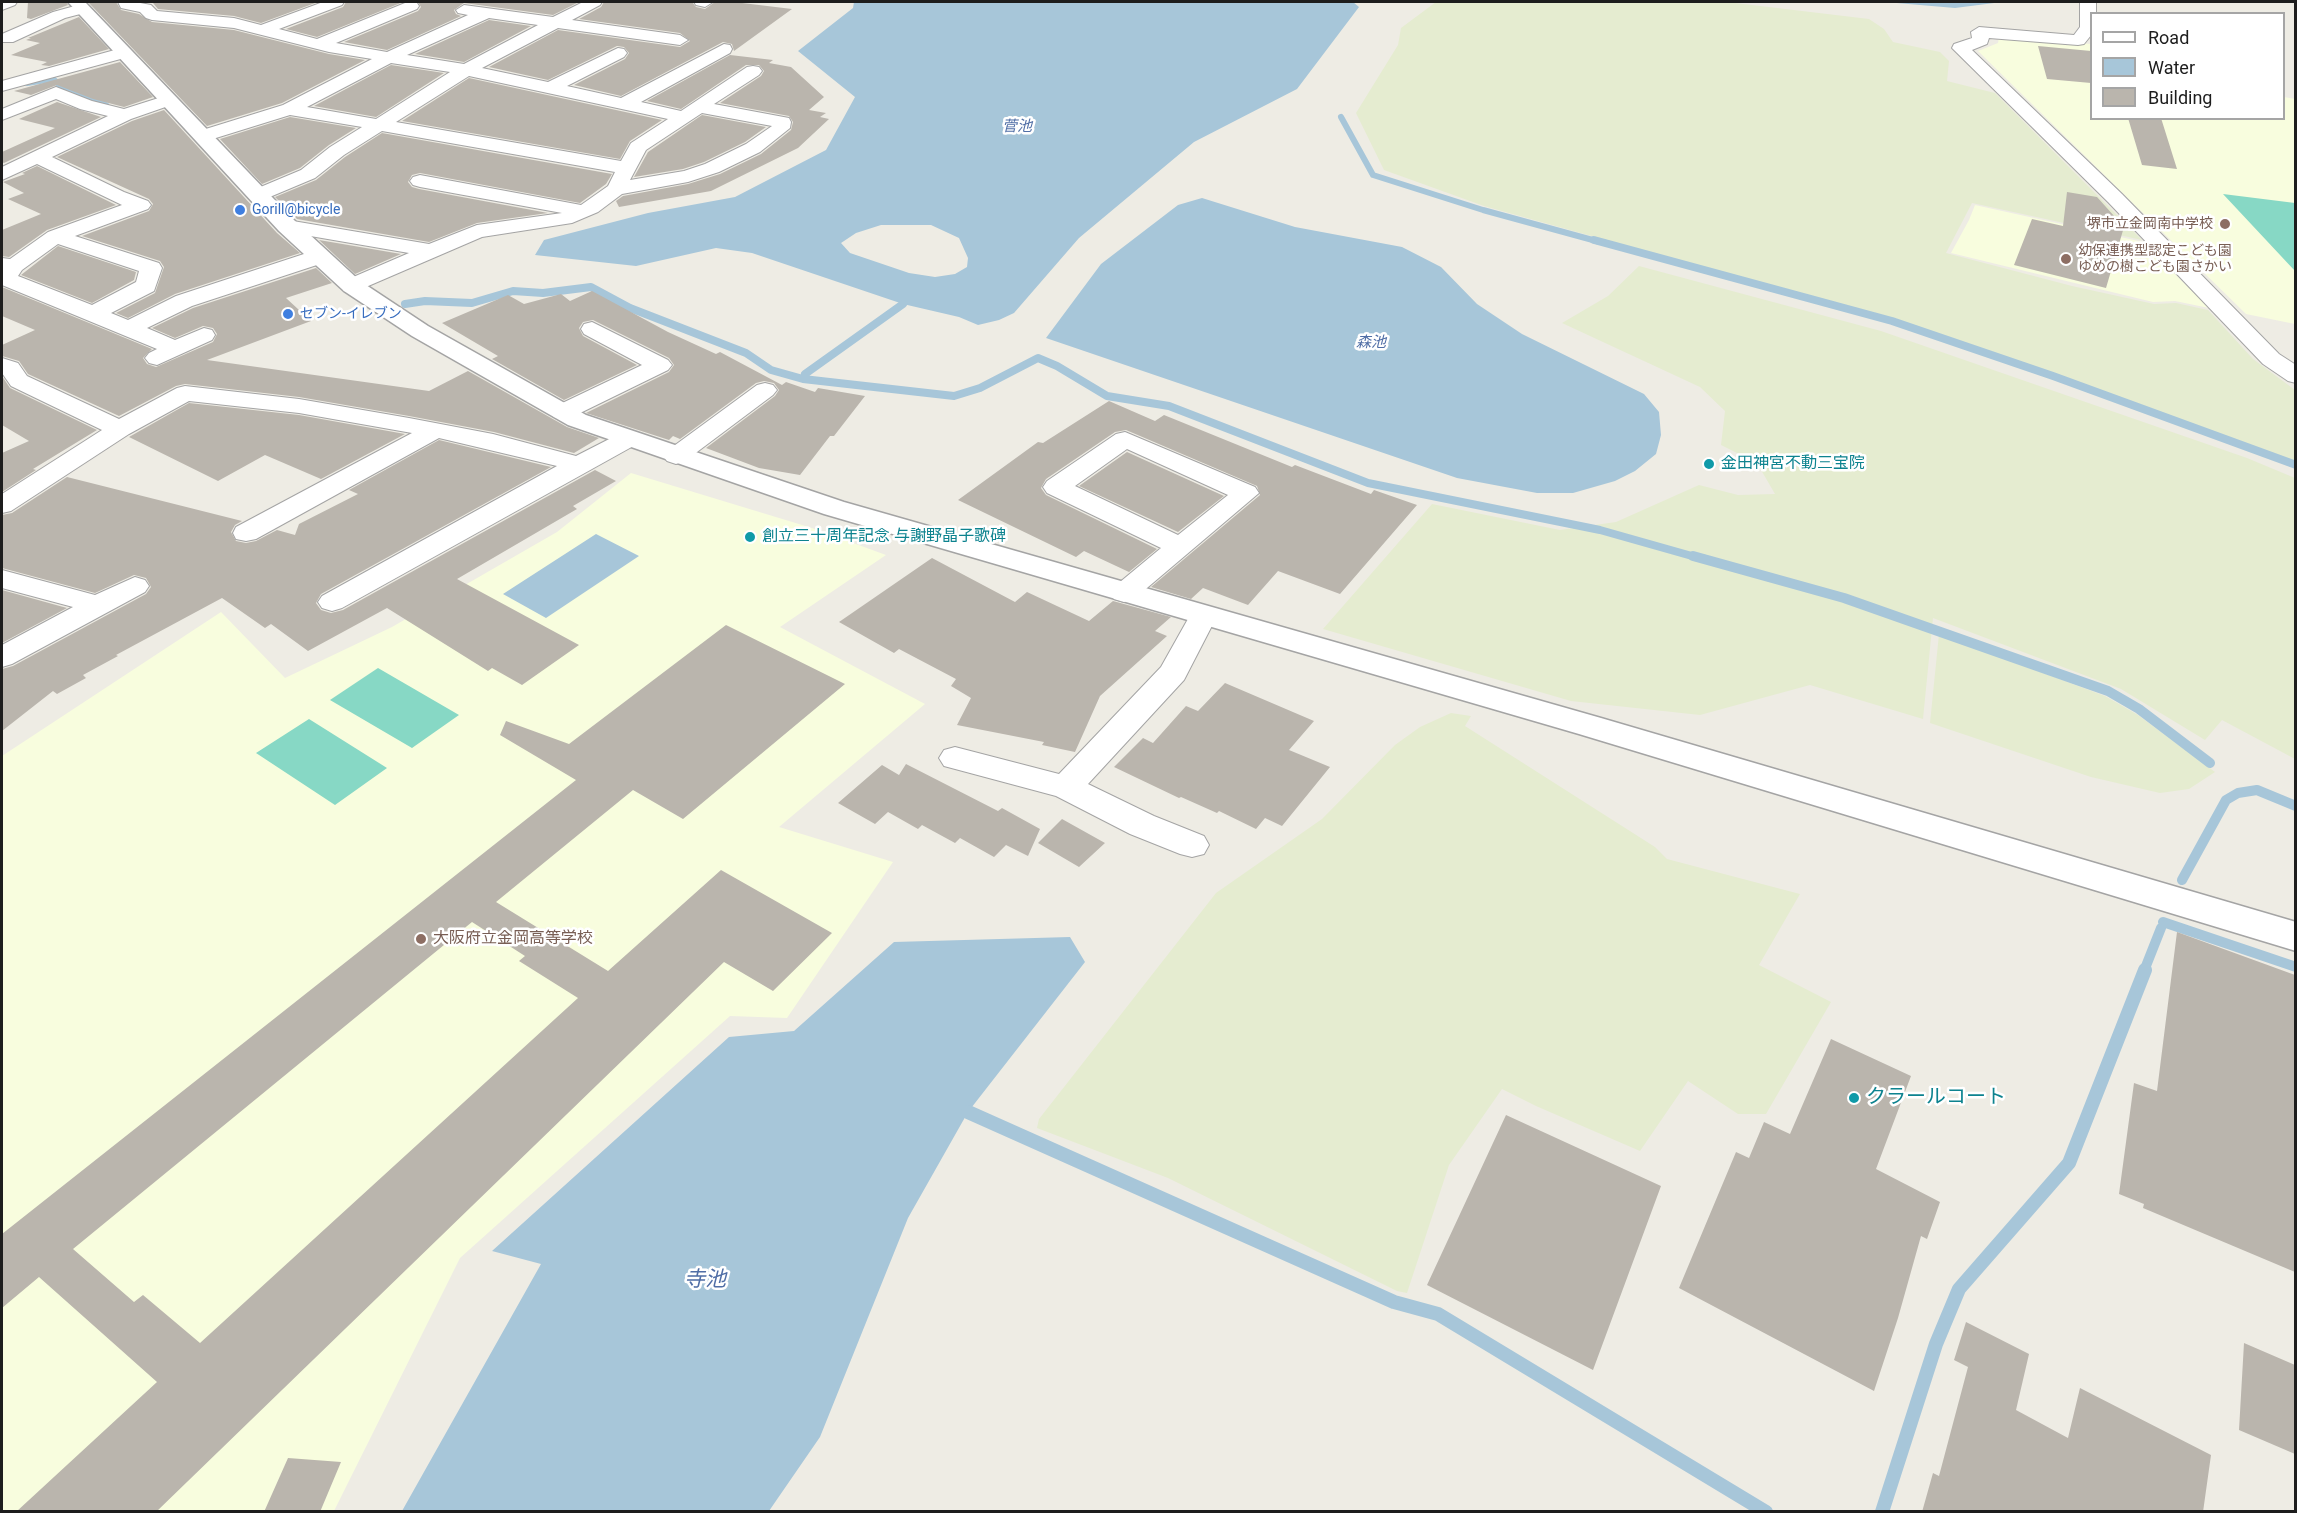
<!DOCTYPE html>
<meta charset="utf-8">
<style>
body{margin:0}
#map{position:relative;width:2297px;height:1513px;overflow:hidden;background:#eeece4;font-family:Roboto,sans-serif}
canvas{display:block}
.frame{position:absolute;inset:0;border:3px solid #1d1d1d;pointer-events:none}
.legend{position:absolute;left:2090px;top:12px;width:195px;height:108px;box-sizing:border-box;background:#fff;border:2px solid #a5a5a5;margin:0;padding:8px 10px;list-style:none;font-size:18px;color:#1d1d1d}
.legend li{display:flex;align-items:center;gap:12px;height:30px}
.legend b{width:30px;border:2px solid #a5a5a5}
</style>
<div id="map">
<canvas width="2297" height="1513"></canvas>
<div class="frame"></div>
<ul class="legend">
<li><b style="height:8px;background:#fff"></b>Road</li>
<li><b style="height:16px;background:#a7c6d9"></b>Water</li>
<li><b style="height:16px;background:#bab5ad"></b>Building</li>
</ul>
</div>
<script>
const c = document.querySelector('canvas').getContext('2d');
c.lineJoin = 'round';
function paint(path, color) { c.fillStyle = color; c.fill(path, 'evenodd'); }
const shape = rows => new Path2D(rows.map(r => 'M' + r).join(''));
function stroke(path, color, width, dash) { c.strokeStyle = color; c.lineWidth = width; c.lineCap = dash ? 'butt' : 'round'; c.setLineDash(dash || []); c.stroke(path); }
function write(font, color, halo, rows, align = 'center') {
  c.font = font + ' Roboto,"Noto Sans JP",sans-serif'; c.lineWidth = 5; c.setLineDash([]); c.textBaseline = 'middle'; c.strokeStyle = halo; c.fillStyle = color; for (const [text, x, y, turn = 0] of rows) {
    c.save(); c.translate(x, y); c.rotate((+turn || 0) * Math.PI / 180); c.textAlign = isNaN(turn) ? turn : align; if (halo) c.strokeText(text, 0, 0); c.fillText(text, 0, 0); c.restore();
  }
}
paint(shape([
 [1999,37,2091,44,2092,118,2284,118,2284,97,2295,99,2295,324,2246,314,1978,51,1998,43],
 [1975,205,2143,242,2209,308,2175,301,2153,302,1951,253,1969,220],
 [631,473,812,528,886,555,780,627,925,704,779,827,893,862,787,1018,730,1016,460,1258,334,1511,2,1512,2,756,221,612,285,678,392,627,557,532]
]), '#f8fdde');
paint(shape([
 [1436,2,1727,2,1869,19,1884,29,1893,42,1940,52,1949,61,1947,81,1995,93,2142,240,1972,203,1946,253,2072,286,2154,304,2176,303,2208,310,2253,359,2295,390,2295,462,1894,318,1720,272,1484,206,1384,170,1356,113,1398,45,1401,28],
 [1639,266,1881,331,2247,458,2295,478,2295,759,2222,720,2205,740,2121,689,1933,618,1923,719,1810,685,1700,715,1571,701,1323,629,1432,504,1560,530,1616,522,1699,485,1738,495,1775,494,1757,463,1721,445,1725,411,1700,387,1562,323,1608,296],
 [1939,634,2105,696,2138,715,2215,772,2189,789,2160,793,2091,777,1930,723],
 [1451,713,1471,716,1465,726,1655,847,1667,859,1800,894,1759,965,1831,1002,1766,1114,1738,1114,1688,1081,1640,1151,1536,1106,1502,1089,1449,1165,1407,1293,1397,1291,1168,1178,1037,1128,1039,1119,1216,893,1322,819,1395,745,1420,727]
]), '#e5ecd0');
paint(shape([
 [2223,194,2295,203,2295,271],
 [378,668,459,715,412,748,330,700],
 [309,719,387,768,335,805,256,753]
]), '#87d8c5');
paint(shape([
 [854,2,1353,2,1359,7,1297,89,1194,142,1079,238,1014,313,999,320,978,325,959,317,903,304,752,253,716,248,636,266,535,255,544,240,648,213,735,197,826,150,855,97,798,51,853,8],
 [881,225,931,225,959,238,968,258,967,267,955,274,935,277,909,273,850,253,841,243,856,233],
 [1885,2,2002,2,1955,8],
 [1202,198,1295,227,1402,247,1441,267,1477,304,1522,334,1644,394,1659,412,1661,435,1656,454,1635,471,1615,481,1573,493,1537,493,1457,478,1046,338,1101,264,1178,205],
 [596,534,639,556,546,618,503,594],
 [1070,937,1085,962,968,1112,908,1218,820,1437,769,1511,402,1511,541,1264,492,1251,729,1037,794,1031,894,942]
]), '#a7c6d9');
stroke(shape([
 [27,83,53,79,63,88,106,105],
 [1341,117,1373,175,1483,210,1600,242]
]), '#a7c6d9', 6);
stroke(shape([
 [1594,240,1892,321,2053,376,2296,465],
 [405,304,425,301,472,303,513,291,543,293,591,287,630,308,746,353,771,370,803,379,954,396,980,388,1038,358,1057,366,1107,396,1169,406,1368,483,1600,530,1699,558],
 [805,374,903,304]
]), '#a7c6d9', 8);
stroke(shape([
 [1693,556,1844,598,2108,691,2139,709,2210,763],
 [2182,880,2226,800,2238,793,2257,790,2296,806],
 [2163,922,2296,967],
 [2144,971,2161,928]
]), '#a7c6d9', 10);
stroke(shape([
 [968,1112,1394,1302,1438,1314,1766,1512],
 [1882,1512,1936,1344,1959,1289,2069,1163,2145,970]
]), '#a7c6d9', 14);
paint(shape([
 [28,2,66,2,68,5,31,19,27,18],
 [88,2,116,2,121,10,139,14,152,22,234,30,329,54,365,60,282,103,207,126],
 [145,2,318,2,261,23,234,16,158,9,153,3],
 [346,2,403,2,317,37,286,29,343,7],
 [418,2,579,2,553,15,464,3,454,10,456,14,461,16,387,50,344,42,418,11,421,7],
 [604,2,692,2,696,7,705,9,715,2,734,2,792,9,734,51,732,44,723,42,621,96,574,85,625,59,629,53,624,47,617,46,548,80,489,67,558,30,680,47,690,41,680,33,579,19,601,7],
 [79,17,109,49,49,66,41,65,47,62,11,55,40,43,26,40,31,38,28,38],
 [489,20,531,26,464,62,415,54],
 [2038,46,2091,51,2091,83,2047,79],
 [730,55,773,60,769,63,791,67,824,97,809,110,826,113,820,117,829,119,798,148,711,191,619,207,616,201,623,196,688,184,720,174,761,154,791,130,793,122,789,116,720,103,761,76,764,71,759,65,746,65,681,109,647,101],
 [120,62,153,97,124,107,93,99,57,85,31,95,14,91],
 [391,65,444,73,376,117,314,106],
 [469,78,662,120,630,141,620,159,402,121],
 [57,102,101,117,4,163,2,162,2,152,55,128,19,119],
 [164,110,277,233,300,253,175,294,128,318,116,313,155,293,164,267,160,261,82,236,149,211,153,204,149,199,57,157,132,121],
 [702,115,766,127,745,142,704,162,683,169,634,177,648,152],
 [290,117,356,128,329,145,300,168,262,184,220,139],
 [2128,118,2161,118,2177,169,2142,165],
 [382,133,612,174,606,184,580,203,420,173,412,175,408,182,412,187,419,189,548,213,477,223,429,242,297,219,275,197,316,180,345,157],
 [37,166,116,205,47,230,9,257,2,256,2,230,41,214,8,199,24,193,3,182,25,174,22,173],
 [2067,192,2097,197,2124,227,2106,288,2014,265,2032,219,2063,226],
 [319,240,401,254,355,274],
 [58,246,136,272,134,280,92,303,21,275],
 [316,268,332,283,286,298,311,321,207,360,429,391,468,371,567,427,599,438,574,453,494,432,409,416,299,397,185,384,176,386,119,416,28,374,19,361,2,356,2,345,35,330,2,316,2,287,152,349,143,358,147,364,156,367,213,342,217,334,213,328,203,326,175,338,152,328,193,308],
 [592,291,668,332,716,354,720,352,782,385,786,382,815,392,818,388,865,396,834,436,830,436,800,475,759,468,706,448,775,396,779,390,774,383,764,381,756,383,680,439,673,436,669,440,586,413,669,372,674,365,669,358,593,320,583,322,579,328,583,336,637,365,564,400,492,359,498,356,442,323,508,295,524,304,561,294,570,301],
 [2,376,10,388,97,430,33,469,36,470,2,492,2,453,29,441,2,425],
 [1109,401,1155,421,1164,415,1292,467,1295,465,1371,494,1374,490,1417,505,1340,594,1278,571,1248,605,1203,588,1191,599,1151,587,1260,495,1257,486,1126,430,1115,432,1046,479,1041,488,1046,495,1157,549,1129,572,1084,551,1076,557,958,500,1038,442,1043,443],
 [189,403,299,415,405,434,321,479,265,455,218,481,129,437],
 [439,440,551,467,321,594,316,603,321,610,331,613,343,610,595,470,616,481,573,506,577,509,457,579,579,645,522,685,492,668,488,671,387,608,308,651,271,624,265,628,222,598,116,655,118,656,83,675,86,678,57,694,53,691,2,731,2,669,13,666,146,594,151,587,146,578,134,575,95,593,2,568,2,515,12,513,67,477,242,521,235,525,231,532,236,541,246,543,256,541,277,530,295,535,299,524,358,494,349,490],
 [1127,452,1224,496,1178,532,1079,486],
 [932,558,1015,602,1027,592,1089,621,1113,601,1171,617,1155,631,1167,636,1100,696,1075,752,1042,745,1044,742,957,725,971,698,951,686,956,679,899,649,894,653,839,622],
 [2,590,67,608,2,643],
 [726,625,845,684,683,819,633,790,496,902,608,971,721,870,832,933,773,991,724,962,156,1512,16,1512,157,1382,39,1277,2,1308,2,1234,576,780,500,735,506,721,569,744],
 [472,922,525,956,519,961,578,998,200,1343,143,1295,134,1302,73,1249],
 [1225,683,1314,721,1289,750,1330,767,1282,826,1265,818,1256,829,1219,811,1217,813,1181,797,1179,798,1114,767,1143,738,1153,743,1186,706,1198,711],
 [906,764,998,811,1002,808,1040,829,1028,856,1006,845,994,857,960,838,955,843,922,825,918,829,888,812,875,824,838,803,882,765,899,775],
 [1062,819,1105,843,1079,867,1038,843],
 [2177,932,2295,975,2295,1272,2143,1208,2144,1204,2119,1194,2134,1083,2157,1091],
 [1831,1039,1911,1076,1876,1169,1940,1202,1927,1239,1921,1236,1898,1318,1874,1391,1679,1288,1736,1152,1749,1158,1764,1122,1790,1134],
 [1506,1115,1661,1186,1593,1370,1427,1285],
 [1966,1322,2029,1354,2016,1410,2068,1438,2080,1388,2211,1455,2203,1512,1922,1512,1933,1473,1939,1476,1968,1367,1954,1360],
 [2244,1343,2295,1365,2295,1454,2239,1430],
 [288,1458,341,1462,320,1512,264,1512]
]), '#bab5ad');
const minor = shape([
 [2,2,17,2,15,5,2,10,2,2],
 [118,2,135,2,151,5,157,11,234,18,261,25,323,2,344,2,342,5,279,29,317,39,405,3,417,3,419,6,417,9,336,43,387,52,468,15,458,13,456,10,464,5,553,17,583,2,602,2,600,5,572,20,680,35,688,40,680,45,558,28,482,68,548,82,618,48,624,49,627,53,624,57,567,86,621,98,724,44,730,45,732,49,730,53,641,102,681,111,747,67,753,66,759,67,762,71,759,75,714,104,789,118,791,122,790,128,760,152,719,172,688,182,622,194,598,212,572,223,482,237,352,293,344,291,341,286,344,281,409,253,287,232,280,230,277,226,280,222,287,220,429,244,477,225,562,213,420,187,413,185,410,181,413,177,420,175,581,205,608,186,615,172,382,131,344,155,315,178,265,199,251,199,248,195,251,191,301,170,330,147,362,127,290,115,203,142,196,140,194,136,196,132,283,105,372,59,329,52,234,28,152,20,146,18,140,12,121,8,118,2],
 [489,18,538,25,464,64,407,55,489,18],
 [391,63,450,72,376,119,307,107,391,63],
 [469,76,668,119,631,143,621,161,396,122,469,76],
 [702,113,772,126,746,144,705,164,684,171,630,180,646,150,702,113],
 [694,2,713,2,705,7,696,5,694,2],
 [2080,2,2096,2,2096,14,2092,14,2092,34,2084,44,2078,45,1989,38,1987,44,1972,50,2122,194,2279,354,2296,365,2296,383,2288,381,2263,364,2108,202,1952,48,1954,44,1972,38,1971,32,1979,27,2074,35,2080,27,2080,2],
 [82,4,88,6,90,9,88,12,65,18,13,42,2,42,2,34,53,12,82,4],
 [122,48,128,49,131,53,128,57,2,91,2,81,122,48],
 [56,87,92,101,124,109,168,95,174,96,177,100,174,104,131,119,52,157,124,192,148,201,151,205,148,209,75,236,159,263,162,268,154,291,111,313,128,320,176,296,310,252,318,251,326,252,329,257,326,262,192,306,147,328,175,340,204,328,212,330,215,335,212,340,157,365,149,363,145,358,149,353,157,349,2,285,2,258,10,259,48,232,122,205,37,164,2,180,2,167,108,116,80,109,56,99,2,120,2,109,56,87],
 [58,244,139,271,136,282,92,305,18,276,22,270,58,244],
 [592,322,668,360,672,365,668,370,572,417,563,419,554,417,551,412,554,407,642,365,584,334,581,329,584,324,592,322],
 [2,358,18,363,27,376,119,419,177,388,185,386,299,399,409,418,493,434,576,456,619,434,628,432,637,434,640,439,637,444,342,608,332,611,322,608,318,602,322,596,557,466,439,438,256,539,246,541,236,539,233,533,236,527,412,433,299,413,189,401,129,434,11,511,2,513,2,494,102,430,11,386,2,373,2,358],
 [765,383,773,385,777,390,773,395,685,461,676,464,667,461,663,456,667,451,757,385,765,383],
 [1125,432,1255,487,1259,493,1134,599,1124,602,1114,599,1110,593,1114,587,1161,548,1047,493,1043,487,1047,481,1116,434,1125,432],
 [1127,449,1228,495,1178,535,1075,486,1127,449],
 [2,570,95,595,135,577,145,580,149,586,145,592,12,664,2,667,2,645,73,607,2,588,2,570],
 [1203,607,1213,610,1217,616,1184,680,1088,784,1154,816,1204,836,1209,845,1204,854,1192,857,1180,854,1130,834,1056,796,944,766,939,758,944,750,955,747,1059,774,1161,667,1193,610,1203,607]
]);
const tertiary = shape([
 [68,2,85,2,295,221,360,281,428,326,586,415,844,502,1601,718,2296,922,2296,951,1579,734,824,514,568,425,412,336,344,291,279,231,68,2]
]);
stroke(minor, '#a4a4a4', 2);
stroke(tertiary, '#a4a4a4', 3);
paint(minor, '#fff');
paint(tertiary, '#fff');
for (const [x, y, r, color] of [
 [240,210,6,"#3f7fe0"],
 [2225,224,6,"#8d6e63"],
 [2066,259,6,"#8d6e63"],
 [288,314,6,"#3f7fe0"],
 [1709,464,6,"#0f9aa8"],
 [750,537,6,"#0f9aa8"],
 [421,939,6,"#8d6e63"],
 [1854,1098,6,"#0f9aa8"]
]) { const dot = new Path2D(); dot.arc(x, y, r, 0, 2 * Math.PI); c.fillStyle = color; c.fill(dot); stroke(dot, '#fff', 2); }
write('14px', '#366cbe', '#fff', [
 ["Gorill@bicycle",252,210],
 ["セブン-イレブン",300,314]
], 'left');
write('14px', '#785e54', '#fff', [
 ["堺市立金岡南中学校",2213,224],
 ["幼保連携型認定こども園",2078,251,"left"],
 ["ゆめの樹こども園さかい",2078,267,"left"]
], 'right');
write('italic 15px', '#506ea6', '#fff', [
 ["菅池",1017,127],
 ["森池",1371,343]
]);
write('16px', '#0d838f', '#fff', [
 ["金田神宮不動三宝院",1721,464],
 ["創立三十周年記念 与謝野晶子歌碑",762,537]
], 'left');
write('16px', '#785e54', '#fff', [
 ["大阪府立金岡高等学校",433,939]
], 'left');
write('20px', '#0d838f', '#fff', [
 ["クラールコート",1866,1098]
], 'left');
write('italic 21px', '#506ea6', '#fff', [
 ["寺池",705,1281]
]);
</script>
